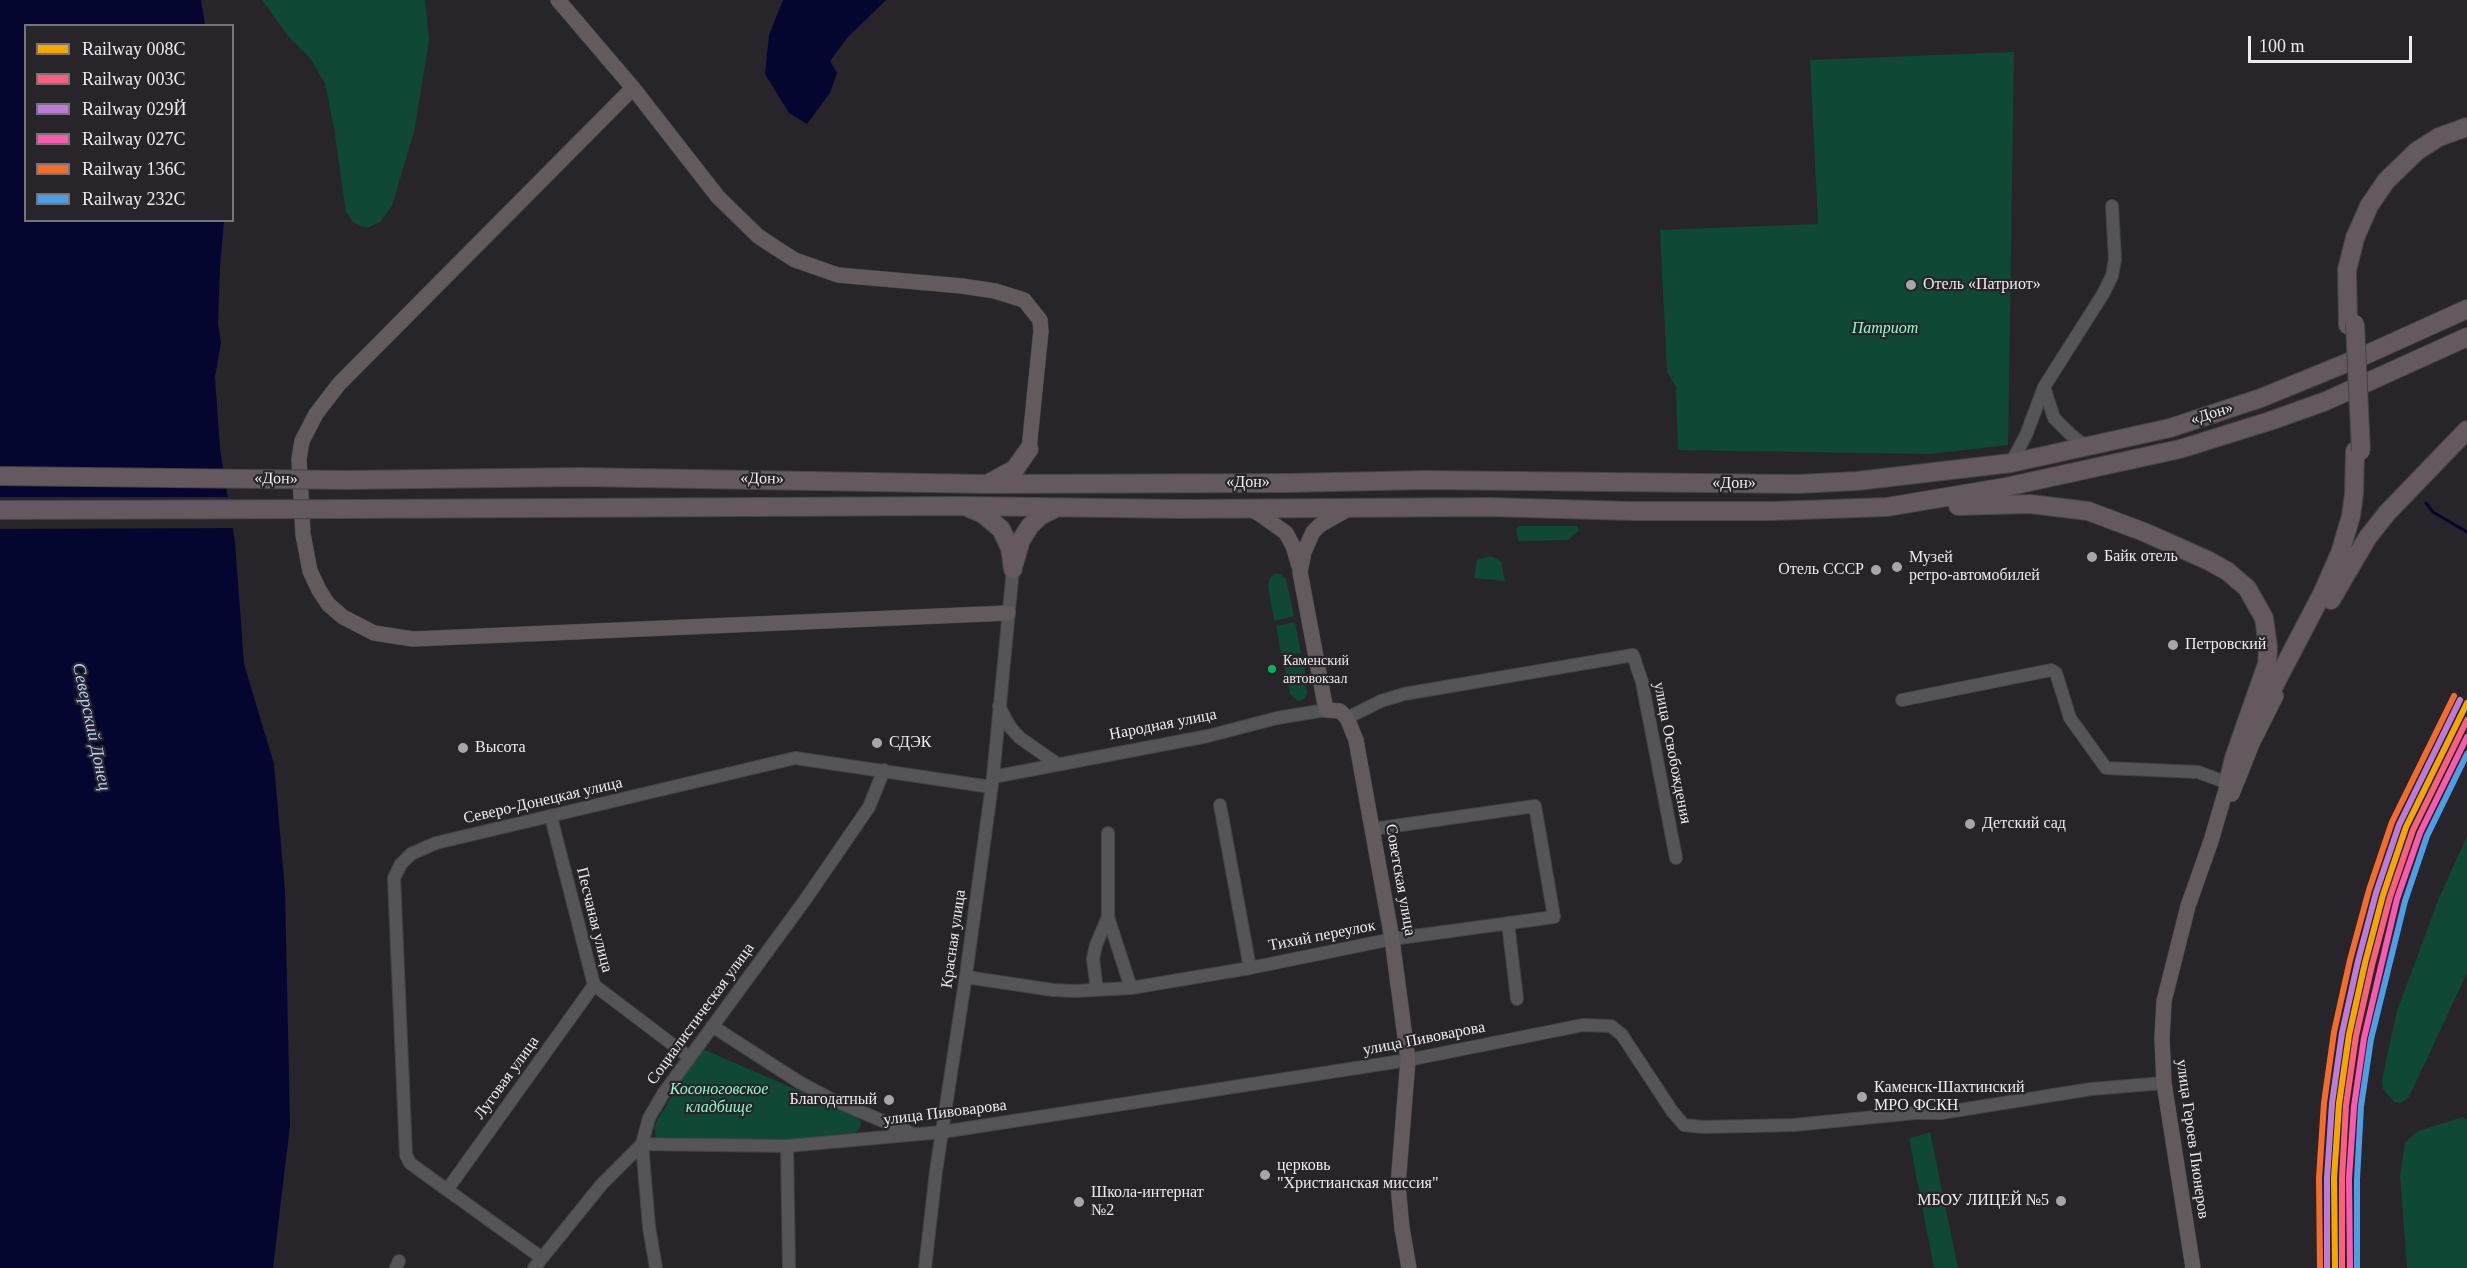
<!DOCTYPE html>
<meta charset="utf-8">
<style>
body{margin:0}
#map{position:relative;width:2467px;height:1268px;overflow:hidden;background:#272529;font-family:Georgia,serif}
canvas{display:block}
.legend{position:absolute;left:24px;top:24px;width:210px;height:198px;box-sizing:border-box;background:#27242a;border:2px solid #767479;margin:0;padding:8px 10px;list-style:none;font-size:18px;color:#edebef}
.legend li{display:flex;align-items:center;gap:12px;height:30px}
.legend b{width:30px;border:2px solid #767479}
.scale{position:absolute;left:2248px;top:36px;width:164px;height:27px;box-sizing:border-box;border:3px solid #edebef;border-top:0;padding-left:8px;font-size:18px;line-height:21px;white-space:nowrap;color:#edebef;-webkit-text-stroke:4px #27242a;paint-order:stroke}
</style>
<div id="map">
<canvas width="2467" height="1268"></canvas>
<ul class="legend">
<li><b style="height:8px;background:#f7a600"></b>Railway 008С</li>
<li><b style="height:8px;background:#f8607d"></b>Railway 003С</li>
<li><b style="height:8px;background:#bd7bd9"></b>Railway 029Й</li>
<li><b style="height:8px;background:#f75aaf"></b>Railway 027С</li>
<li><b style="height:8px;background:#f36c2b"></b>Railway 136С</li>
<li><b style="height:8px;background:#4d9ee5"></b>Railway 232C</li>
</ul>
<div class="scale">100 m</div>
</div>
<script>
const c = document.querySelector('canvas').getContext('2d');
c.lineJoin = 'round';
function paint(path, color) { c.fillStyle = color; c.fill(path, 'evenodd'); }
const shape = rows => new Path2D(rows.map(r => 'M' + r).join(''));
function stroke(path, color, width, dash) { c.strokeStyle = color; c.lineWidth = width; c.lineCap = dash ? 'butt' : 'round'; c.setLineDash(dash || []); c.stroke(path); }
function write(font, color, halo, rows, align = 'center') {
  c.font = font + ' Georgia,serif'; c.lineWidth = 4.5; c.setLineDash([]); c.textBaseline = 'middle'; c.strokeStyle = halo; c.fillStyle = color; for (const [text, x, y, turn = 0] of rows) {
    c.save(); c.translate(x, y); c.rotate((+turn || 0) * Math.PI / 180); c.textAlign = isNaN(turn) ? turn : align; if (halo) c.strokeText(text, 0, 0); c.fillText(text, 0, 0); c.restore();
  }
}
paint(shape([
 [262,0,425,0,429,40,414,132,392,206,380,222,367,228,354,223,346,212,334,128,325,84,311,59,288,36],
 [2014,52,2008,445,1929,454,1678,450,1676,387,1667,371,1660,230,1818,224,1810,60],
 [1519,526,1577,526,1579,530,1568,540,1518,541,1516,529],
 [1490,556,1501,561,1505,581,1474,578,1477,560],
 [1274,574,1281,574,1286,579,1294,616,1274,621,1268,586,1270,578],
 [1295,622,1301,653,1282,657,1276,626],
 [1303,656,1307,693,1304,699,1298,701,1290,694,1283,661],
 [2467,836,2467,973,2409,1097,2401,1103,2394,1102,2383,1089,2382,1079,2397,1011,2439,898],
 [705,1050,855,1115,861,1121,860,1128,854,1135,779,1141,656,1137,654,1126,696,1055],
 [2463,1117,2467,1120,2467,1268,2407,1268,2400,1176,2405,1142,2418,1131],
 [1930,1132,1958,1268,1934,1268,1909,1139]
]), '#0f4835');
paint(shape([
 [0,0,201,0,205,25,26,26,26,220,224,221,220,266,218,324,221,343,215,377,220,449,235,542,244,664,274,764,285,891,290,1125,273,1268,0,1268],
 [783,0,886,0,848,37,830,61,837,73,830,93,807,124,789,113,765,74,769,35]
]), '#04062f');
paint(shape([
 [0,497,231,497,236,528,0,529]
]), '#272529');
stroke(shape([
 [2426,503,2433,512,2467,532]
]), '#04062f', 3);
const minor = shape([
 [2044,387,2054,418,2069,433,2087,448],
 [2011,463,2026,435,2044,387,2103,294,2112,276,2115,259,2112,206],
 [1902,700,2051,670,2056,673,2070,718,2106,768,2198,772,2228,783],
 [999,706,1010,727,1020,738,1056,763],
 [1347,718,1381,701,1404,694,1633,655,1642,682,1676,858],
 [993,777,1208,736,1277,718,1326,710],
 [1220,805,1250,968],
 [551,817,594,985,689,1057],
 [1108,833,1108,917,1131,988],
 [1508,923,1517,999],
 [966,977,1053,990,1075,991,1131,988,1250,968,1392,939,1554,917,1535,806,1373,829],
 [1097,990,1093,959,1096,945,1108,917],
 [712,1026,799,1082,831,1099,911,1133],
 [787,1146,789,1268],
 [447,1190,594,985],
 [542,1258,418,1169,410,1163,406,1155,394,878,401,864,411,854,436,843,795,758,991,787],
 [396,1268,399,1261],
 [534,1268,602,1184,642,1144,649,1118,663,1094,805,900,869,807,884,770],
 [656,1268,649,1227,642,1144,787,1146,942,1132,1408,1060,1583,1025,1611,1026,1622,1035,1672,1111,1684,1125,1703,1127,1794,1125,1915,1113,1941,1113,2091,1089,2164,1083],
 [925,1268,936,1171,966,975,993,777,1013,569]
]);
const major = shape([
 [558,0,633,88,718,197,758,236,776,248,795,260,838,275,962,286,995,291,1024,300,1040,320,1041,331,1029,449],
 [633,88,339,384,316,414,302,441,299,459,303,534,310,571,319,590,328,604,343,617,374,633,413,639,1008,613],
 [1248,508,1261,515,1286,533,1293,546,1299,566],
 [1350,508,1320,525,1313,532,1304,552,1300,572,1326,710,1340,711,1347,718,1356,740,1392,939,1408,1060,1398,1185,1402,1228,1409,1268],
 [2232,794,2252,744,2276,696],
 [2193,1268,2164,1083,2162,1038,2164,1001,2188,906,2211,841,2228,783,2235,786]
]);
const highway = shape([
 [2348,325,2347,270,2355,238,2369,206,2386,181,2417,151,2439,137,2467,127],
 [346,480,580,477,987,484,1288,483,1426,480,1797,484,1857,481,2011,463,2170,428,2261,398,2361,357,2467,309],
 [991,482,1015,469,1029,449],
 [1958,506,2030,504,2088,511,2144,532,2207,560,2227,571,2247,588,2264,618,2268,647,2267,664,2234,758,2228,783],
 [969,508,983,514,1001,529,1010,548,1013,569],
 [349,509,964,506,1181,509,1489,507,1631,511,1772,511,1887,507,2006,487,2180,449,2270,421,2326,401,2467,337],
 [1014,564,1021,540,1030,526,1040,516,1056,508],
 [2331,600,2368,537,2387,513,2467,430],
 [2264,705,2322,594,2340,553,2351,516,2354,494,2355,451]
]);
stroke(minor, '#444345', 14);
stroke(major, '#444345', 16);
stroke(highway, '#444345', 20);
stroke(minor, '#555456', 12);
stroke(major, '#625a5d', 15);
stroke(highway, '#64595e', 18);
const highwayBridge = shape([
 [2355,324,2361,451],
 [0,476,346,480],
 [0,510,349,509]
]);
stroke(highwayBridge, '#444345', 20, []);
stroke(highwayBridge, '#64595e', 18);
stroke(shape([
 [2335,1268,2334,1178,2339,1104,2349,1035,2365,963,2383,895,2406,827,2467,703]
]), '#f7a600', 6);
stroke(shape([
 [2342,1268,2342,1178,2346,1105,2356,1036,2372,965,2390,897,2413,830,2467,720]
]), '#f8607d', 6);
stroke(shape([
 [2327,1268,2327,1178,2332,1103,2342,1033,2358,961,2376,893,2399,825,2460,700]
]), '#bd7bd9', 6);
stroke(shape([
 [2350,1268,2349,1178,2354,1106,2364,1038,2397,899,2420,833,2467,737]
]), '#f75aaf', 6);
stroke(shape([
 [2320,1268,2319,1178,2324,1103,2334,1032,2350,960,2369,890,2392,822,2454,696]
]), '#f36c2b', 6);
stroke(shape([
 [2357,1268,2357,1179,2361,1106,2371,1039,2405,901,2427,836,2467,754]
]), '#4d9ee5', 6);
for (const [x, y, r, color] of [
 [1911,285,6,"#a8a6aa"],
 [2092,557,6,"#a8a6aa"],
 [1897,567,6,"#a8a6aa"],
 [1876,570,6,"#a8a6aa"],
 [2173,645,6,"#a8a6aa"],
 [1272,669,5,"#0daf5c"],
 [877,743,6,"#a8a6aa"],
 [463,748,6,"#a8a6aa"],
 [1970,824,6,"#a8a6aa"],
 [1862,1097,6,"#a8a6aa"],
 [889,1100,6,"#a8a6aa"],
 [1265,1175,6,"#a8a6aa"],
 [2061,1201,6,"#a8a6aa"],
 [1079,1202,6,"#a8a6aa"]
]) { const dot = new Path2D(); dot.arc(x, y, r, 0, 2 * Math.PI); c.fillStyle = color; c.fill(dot); stroke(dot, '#27242a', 2); }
write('14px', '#edebef', '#27242a', [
 ["Каменский",1283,661],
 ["автовокзал",1283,679]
], 'left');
write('16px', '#edebef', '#27242a', [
 ["Отель «Патриот»",1923,285],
 ["Байк отель",2104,557],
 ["Музей",1909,558],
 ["ретро-автомобилей",1909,576],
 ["Отель СССР",1864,570,"right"],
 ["Петровский",2185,645],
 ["СДЭК",889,743],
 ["Высота",475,748],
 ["Детский сад",1982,824],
 ["Каменск-Шахтинский",1874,1088],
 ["МРО ФСКН",1874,1106],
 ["Благодатный",877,1100,"right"],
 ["церковь",1277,1166],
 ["\"Христианская миссия\"",1277,1184],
 ["Школа-интернат",1091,1193],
 ["№2",1091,1211],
 ["МБОУ ЛИЦЕЙ №5",2049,1201,"right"]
], 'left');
write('italic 16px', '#8efacb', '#27242a', [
 ["Патриот",1885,329],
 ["Косоноговское",719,1090],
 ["кладбище",719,1108]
]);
write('16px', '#edebef', '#27242a', [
 ["«Дон»",2212,414,-18],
 ["«Дон»",276,479,1],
 ["«Дон»",762,479,1],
 ["«Дон»",1248,483],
 ["«Дон»",1734,484],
 ["Народная улица",1163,725,-11],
 ["улица Освобождения",1672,753,79],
 ["Северо-Донецкая улица",543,801,-13],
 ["Советская улица",1400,880,80],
 ["Песчаная улица",594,920,76],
 ["Тихий переулок",1322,936,-11],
 ["Красная улица",954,939,-82],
 ["Социалистическая улица",701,1014,-54],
 ["улица Пивоварова",1424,1039,-11],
 ["Луговая улица",507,1078,-54],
 ["улица Пивоварова",945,1113,-7],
 ["улица Героев Пионеров",2192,1139,82]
]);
write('italic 18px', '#b5ccfc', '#27242a', [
 ["Северский Донец",91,727,78]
]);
</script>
